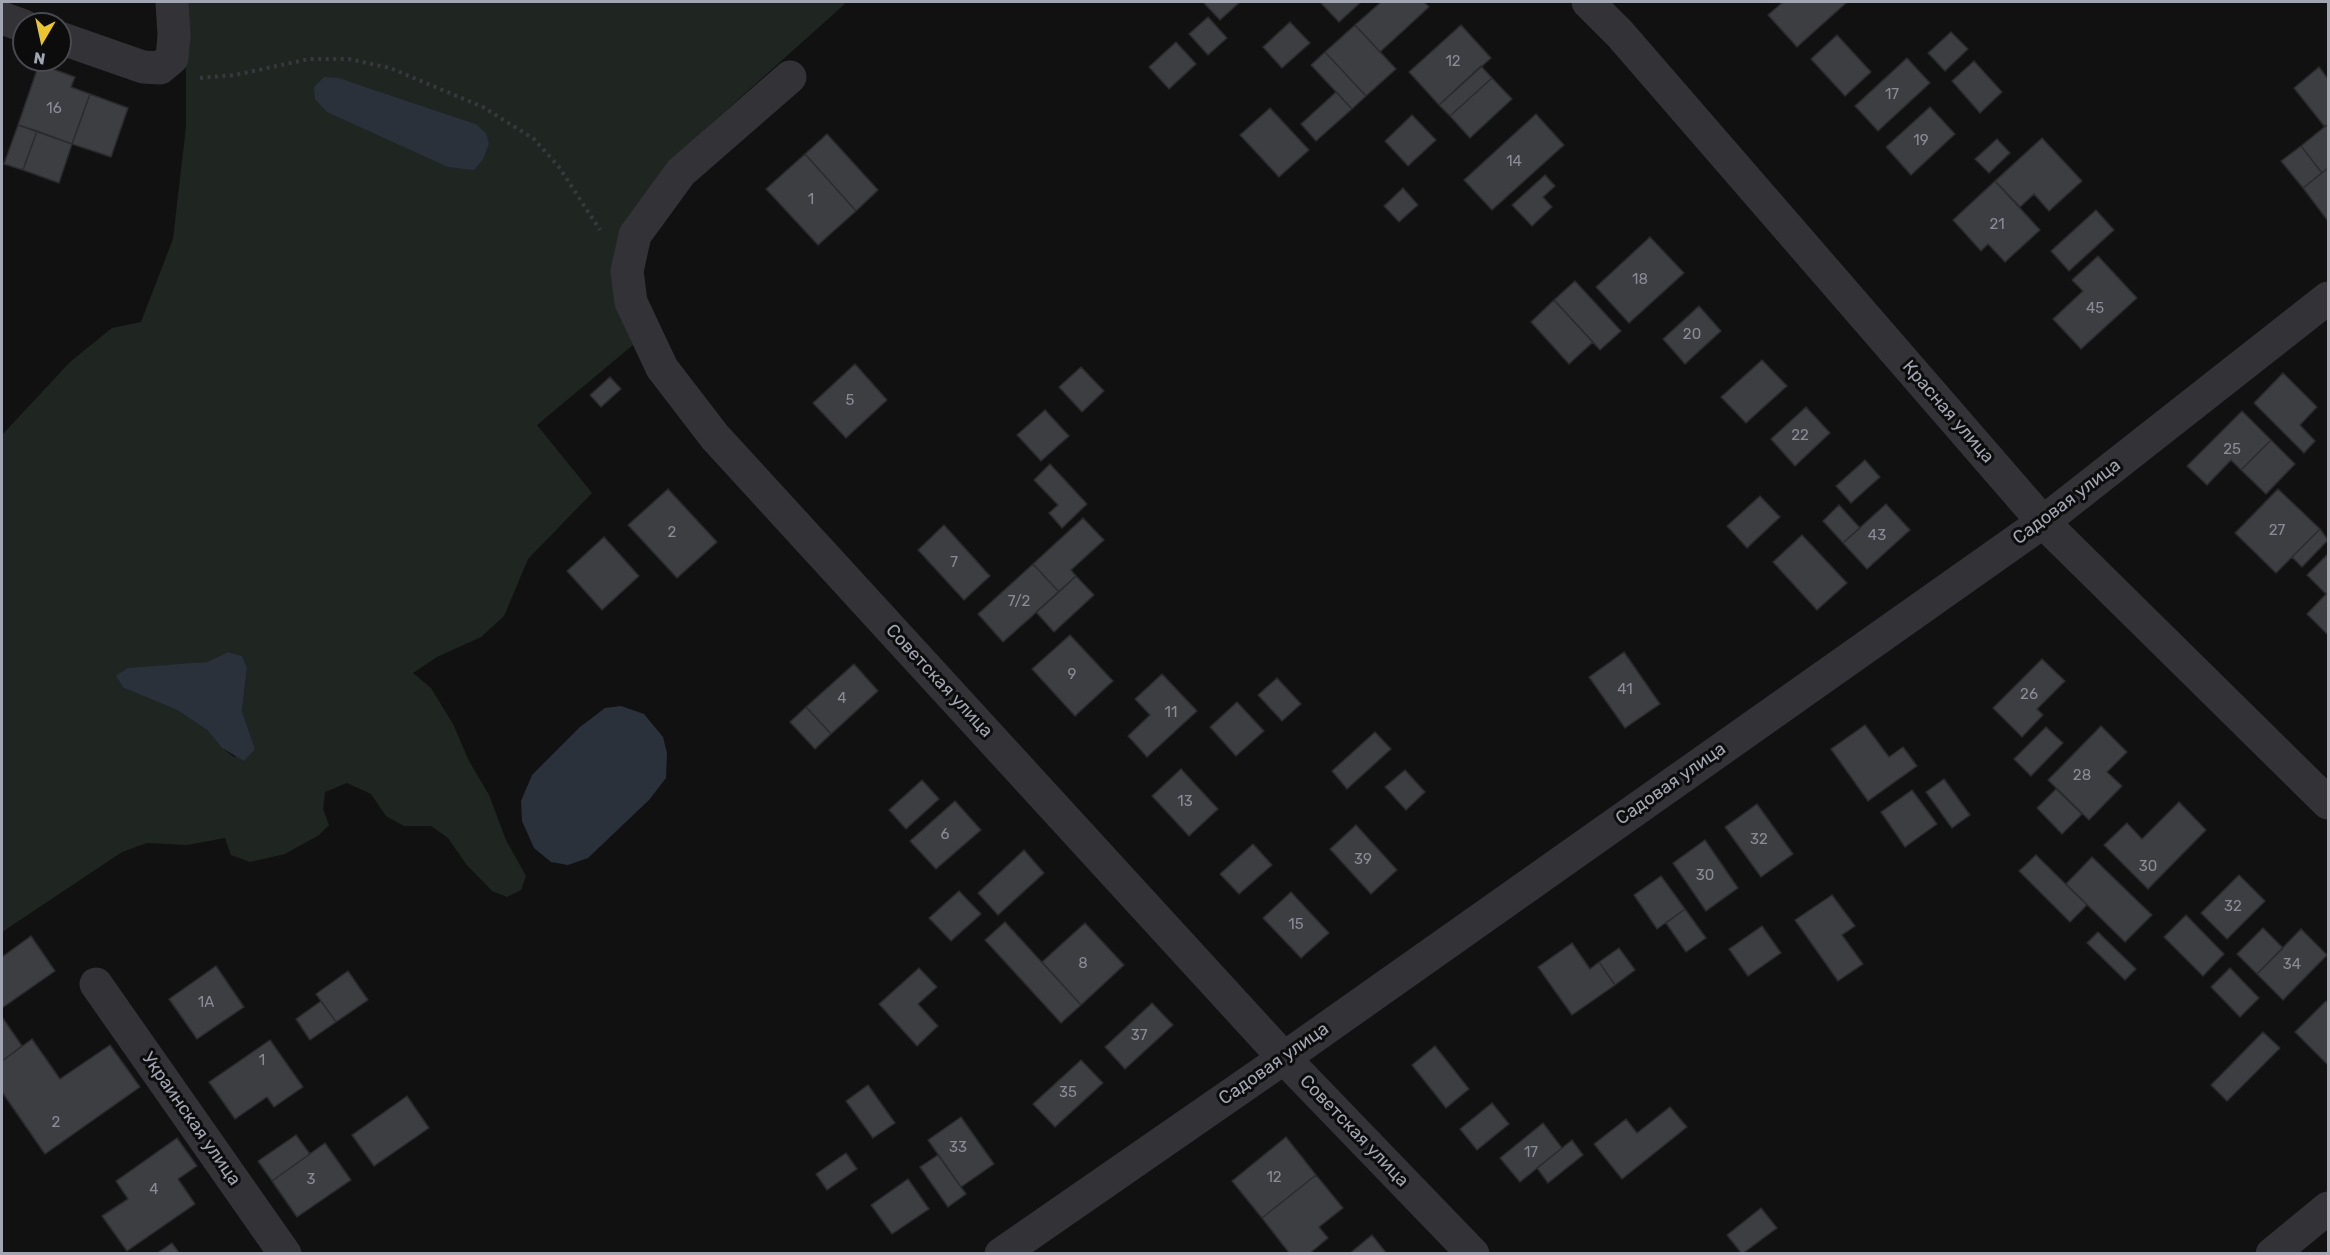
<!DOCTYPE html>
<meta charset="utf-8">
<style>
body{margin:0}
#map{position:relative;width:2330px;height:1255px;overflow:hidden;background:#111112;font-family:Rubik,sans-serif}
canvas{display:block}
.frame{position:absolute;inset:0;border:3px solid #a2a5b2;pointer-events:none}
.north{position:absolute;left:12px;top:12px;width:60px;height:60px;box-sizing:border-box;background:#0c0c0d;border:2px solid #48494f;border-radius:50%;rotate:189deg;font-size:16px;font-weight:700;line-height:24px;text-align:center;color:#a2a5b2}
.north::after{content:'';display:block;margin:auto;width:21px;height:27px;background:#ebc52f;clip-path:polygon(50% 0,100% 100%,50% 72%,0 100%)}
</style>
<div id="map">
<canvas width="2330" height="1255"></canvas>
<div class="frame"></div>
<div class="north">N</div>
</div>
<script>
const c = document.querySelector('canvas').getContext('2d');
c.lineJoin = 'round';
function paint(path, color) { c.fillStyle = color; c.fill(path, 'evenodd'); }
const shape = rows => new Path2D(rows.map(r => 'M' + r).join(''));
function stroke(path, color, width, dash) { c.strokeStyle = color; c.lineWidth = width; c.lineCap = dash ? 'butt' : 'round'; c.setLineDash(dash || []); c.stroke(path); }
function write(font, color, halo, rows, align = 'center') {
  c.font = font + ' Rubik,sans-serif'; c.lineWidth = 6; c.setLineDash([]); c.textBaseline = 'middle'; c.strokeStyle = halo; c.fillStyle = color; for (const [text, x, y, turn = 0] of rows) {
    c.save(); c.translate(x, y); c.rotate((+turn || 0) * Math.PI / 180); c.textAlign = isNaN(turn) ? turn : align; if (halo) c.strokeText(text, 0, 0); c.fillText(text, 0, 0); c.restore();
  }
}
paint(shape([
 [186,2,847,2,683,149,619,307,633,345,537,425,592,493,528,559,504,616,481,637,437,657,413,673,431,688,453,724,469,761,489,795,506,840,526,876,521,890,507,897,492,891,466,864,448,838,431,826,404,826,386,816,371,794,347,783,325,792,323,809,329,825,319,835,285,854,250,862,231,855,225,838,187,845,147,843,122,852,2,932,2,435,70,362,112,328,141,322,173,239,186,127],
 [339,78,476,124,486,133],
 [228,652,242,656,247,669,242,711,255,749,234,757,222,748,207,730,177,710,124,688,174,666,207,662]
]), '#1f2621');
paint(shape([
 [324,77,339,78,476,124,486,133,489,144,483,159,474,170,448,167,327,112,315,99,314,87],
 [228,652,242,656,247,668,242,711,255,749,244,761,222,748,207,730,177,710,124,688,116,676,128,668,207,662],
 [621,706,644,714,663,737,667,753,666,778,649,800,588,858,568,865,551,862,534,848,522,821,521,801,532,775,580,727,605,708]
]), '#2b313a');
const building = shape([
 [1203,2,1240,2,1220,20,1203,2],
 [1320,2,1361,2,1339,22,1320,2],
 [1381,2,1424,2,1429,7,1380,52,1355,25,1381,2],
 [1783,2,1845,2,1846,3,1797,47,1768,15,1783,2],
 [1208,17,1227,38,1208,55,1189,34,1208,17],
 [1290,22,1310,43,1282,68,1263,47,1290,22],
 [1355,25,1396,69,1366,96,1325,52,1355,25],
 [1461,25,1491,58,1439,105,1409,72,1461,25],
 [1951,32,1968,49,1945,71,1928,53,1951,32],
 [1837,35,1871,72,1845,96,1811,59,1837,35],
 [1176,42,1196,64,1169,89,1149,67,1176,42],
 [1325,52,1366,96,1352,109,1311,65,1325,52],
 [1907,58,1930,83,1878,131,1855,106,1907,58],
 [1974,61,2002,92,1980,113,1952,81,1974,61],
 [39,64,75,77,71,87,90,94,72,144,18,125,39,64],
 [1481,66,1492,78,1450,116,1439,105,1481,66],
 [2319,67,2328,79,2328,124,2325,127,2294,88,2319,67],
 [1492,78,1512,99,1470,138,1450,116,1492,78],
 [1336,92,1352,109,1316,141,1301,124,1336,92],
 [90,94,128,108,111,157,72,144,90,94],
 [1930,107,1955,134,1911,175,1886,147,1930,107],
 [1270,108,1309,150,1279,177,1240,135,1270,108],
 [1536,114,1564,145,1492,210,1464,180,1536,114],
 [1412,115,1436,140,1408,166,1385,141,1412,115],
 [2328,124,2328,168,2322,173,2301,146,2328,124],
 [18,125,37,131,23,170,4,164,18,125],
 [37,131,72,144,59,183,23,170,37,131],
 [827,134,878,190,856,211,805,154,827,134],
 [2042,138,2082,181,2049,211,2034,194,2020,207,1995,181,2042,138],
 [1997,139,2010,153,1989,173,1975,159,1997,139],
 [2301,146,2322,173,2303,188,2281,161,2301,146],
 [805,154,856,211,818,245,766,189,805,154],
 [2328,168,2328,221,2303,188,2328,168],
 [1545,175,1555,186,1543,197,1552,207,1532,226,1512,205,1545,175],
 [1995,181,2040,230,2005,262,1988,244,1981,251,1953,220,1995,181],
 [1403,188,1418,205,1399,222,1384,206,1403,188],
 [2096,210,2114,230,2069,271,2051,251,2096,210],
 [1650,237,1684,273,1629,323,1596,287,1650,237],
 [2098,256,2137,298,2081,349,2053,319,2083,291,2072,280,2098,256],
 [1575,281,1621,331,1600,350,1554,300,1575,281],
 [1554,300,1593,342,1569,364,1531,322,1554,300],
 [1699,306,1721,331,1685,364,1663,339,1699,306],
 [1762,360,1787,386,1746,423,1721,397,1762,360],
 [855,364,887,400,846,438,813,403,855,364],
 [1081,367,1104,391,1082,412,1059,387,1081,367],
 [2283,373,2317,407,2300,425,2315,441,2304,453,2254,403,2283,373],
 [610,377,621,389,601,407,590,395,610,377],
 [1806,407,1830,433,1795,466,1771,439,1806,407],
 [1045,410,1069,436,1041,461,1017,435,1045,410],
 [2242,411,2271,440,2241,470,2231,460,2207,485,2187,466,2242,411],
 [2271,440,2295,464,2266,494,2241,470,2271,440],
 [1865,460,1880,477,1851,503,1836,486,1865,460],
 [1050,464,1087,504,1062,528,1049,513,1058,505,1034,480,1050,464],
 [668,489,717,542,677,578,628,525,668,489],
 [2278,489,2320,529,2276,573,2235,533,2278,489],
 [1760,496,1780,517,1747,548,1727,526,1760,496],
 [1886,504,1910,530,1867,569,1843,543,1886,504],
 [1839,505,1860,528,1843,543,1823,521,1839,505],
 [1083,518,1104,540,1071,570,1076,576,1059,592,1033,564,1083,518],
 [944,525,990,576,964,600,918,550,944,525],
 [2320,529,2328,540,2302,567,2292,557,2320,529],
 [1802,535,1847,583,1817,610,1773,562,1802,535],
 [604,537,639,576,602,610,567,571,604,537],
 [2328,554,2328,592,2326,594,2307,575,2328,554],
 [1033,564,1059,592,1003,642,978,614,1033,564],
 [1076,576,1094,595,1054,632,1036,612,1076,576],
 [2328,592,2328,635,2307,614,2328,592],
 [1070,635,1113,681,1075,716,1032,669,1070,635],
 [1624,652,1660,704,1625,728,1589,677,1624,652],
 [2042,659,2065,681,2037,709,2043,715,2022,737,1993,708,2042,659],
 [854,664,878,691,831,734,806,707,854,664],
 [1162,674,1197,711,1147,757,1128,736,1150,715,1135,699,1162,674],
 [1277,678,1301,704,1282,721,1258,695,1277,678],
 [1237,702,1264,731,1236,756,1210,727,1237,702],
 [806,707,831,734,815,749,790,722,806,707],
 [1865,725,1889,757,1903,747,1917,766,1868,801,1831,749,1865,725],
 [2101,726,2127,752,2107,772,2122,786,2089,820,2048,780,2101,726],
 [2046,727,2063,743,2031,776,2014,759,2046,727],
 [1375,732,1391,749,1347,789,1332,771,1375,732],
 [1181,769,1218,809,1189,836,1152,796,1181,769],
 [1405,770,1425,792,1406,810,1385,787,1405,770],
 [1944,779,1970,815,1952,828,1926,792,1944,779],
 [922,780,939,799,906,829,889,810,922,780],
 [2056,789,2082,814,2062,834,2037,808,2056,789],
 [1912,790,1937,824,1905,847,1881,812,1912,790],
 [955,801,981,830,936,869,910,841,955,801],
 [2179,802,2206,830,2148,889,2104,845,2127,823,2142,839,2179,802],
 [1757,804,1793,854,1761,877,1725,827,1757,804],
 [1356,825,1397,870,1371,894,1330,849,1356,825],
 [1705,840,1738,888,1706,911,1673,863,1705,840],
 [1253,844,1272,865,1239,894,1220,874,1253,844],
 [1024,850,1044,873,998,915,978,893,1024,850],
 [2036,855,2087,905,2070,922,2019,871,2036,855],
 [2092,857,2152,915,2125,942,2066,884,2092,857],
 [2239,875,2265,901,2227,939,2201,913,2239,875],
 [1661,876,1685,909,1657,929,1634,895,1661,876],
 [959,891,981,914,951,941,929,918,959,891],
 [1291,892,1329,933,1301,958,1263,918,1291,892],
 [1832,895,1855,926,1842,935,1863,964,1838,981,1795,920,1832,895],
 [1685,909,1706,938,1686,952,1666,923,1685,909],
 [2186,915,2224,954,2203,976,2164,937,2186,915],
 [1005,922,1081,1005,1061,1023,985,940,1005,922],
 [1085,923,1124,965,1081,1005,1042,962,1085,923],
 [1762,926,1781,953,1748,976,1729,949,1762,926],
 [2263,928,2283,948,2257,974,2237,954,2263,928],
 [2301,929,2327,955,2283,1000,2257,974,2301,929],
 [2098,932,2136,969,2125,980,2087,943,2098,932],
 [31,936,55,971,2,1008,2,957,31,936],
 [1572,943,1590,969,1599,962,1615,985,1572,1015,1538,967,1572,943],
 [1619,948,1635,970,1615,985,1599,962,1619,948],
 [216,966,244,1007,197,1039,169,999,216,966],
 [919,968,937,987,918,1004,938,1026,917,1046,879,1004,919,968],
 [2230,968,2259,998,2240,1017,2211,987,2230,968],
 [348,971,368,1000,336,1022,316,994,348,971],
 [321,1001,336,1022,310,1040,296,1019,321,1001],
 [2326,1001,2328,1003,2328,1065,2295,1032,2326,1001],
 [1152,1003,1173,1025,1125,1069,1105,1047,1152,1003],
 [2,1017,22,1046,2,1061,2,1017],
 [2263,1032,2280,1048,2227,1101,2211,1085,2263,1032],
 [32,1039,60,1079,110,1045,140,1087,45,1154,2,1092,2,1061,32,1039],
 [270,1040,303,1087,274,1107,267,1097,235,1119,209,1082,270,1040],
 [1435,1046,1469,1089,1446,1108,1412,1065,1435,1046],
 [1081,1060,1103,1083,1055,1127,1033,1104,1081,1060],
 [868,1085,895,1123,873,1138,846,1101,868,1085],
 [407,1096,429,1128,374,1166,352,1135,407,1096],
 [1492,1103,1509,1124,1477,1150,1460,1129,1492,1103],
 [1670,1107,1687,1127,1622,1179,1594,1144,1626,1119,1637,1133,1670,1107],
 [961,1117,994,1164,961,1187,928,1140,961,1117],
 [1543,1123,1562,1148,1520,1182,1500,1158,1543,1123],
 [296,1135,310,1154,272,1181,258,1161,296,1135],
 [1286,1137,1316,1175,1262,1218,1232,1181,1286,1137],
 [177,1138,197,1166,178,1179,195,1204,127,1251,102,1216,128,1199,116,1181,177,1138],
 [1572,1140,1583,1155,1548,1183,1537,1168,1572,1140],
 [325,1143,351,1180,297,1217,272,1181,325,1143],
 [846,1153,857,1169,827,1190,816,1174,846,1153],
 [938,1155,966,1194,948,1207,920,1167,938,1155],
 [1316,1175,1343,1208,1319,1227,1328,1238,1309,1254,1290,1254,1262,1218,1316,1175],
 [908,1179,929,1209,892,1234,871,1205,908,1179],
 [1761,1208,1777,1228,1742,1254,1727,1235,1761,1208],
 [1372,1235,1387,1254,1349,1254,1372,1235],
 [172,1243,180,1254,156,1254,172,1243]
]);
paint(building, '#3d3e42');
stroke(building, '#2b2b2e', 1.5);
stroke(shape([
 [200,78,235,75,309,59,349,59,390,68,483,107,534,139,559,167,600,230]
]), '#38393e', 4, [3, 4.5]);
stroke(shape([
 [1588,2,1620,34,2043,522,2328,803],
 [2,18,24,26],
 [60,38,143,67,160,68,172,58,174,35,172,2],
 [790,77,681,172,635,235,627,271,631,302,662,368,715,437,1284,1058,1473,1254],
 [96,984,285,1254],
 [1001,1254,1284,1058,2043,522,2328,298],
 [2272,1254,2328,1208]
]), '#323237', 33);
write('15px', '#898b96', null, [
 ["12",1453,62],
 ["17",1892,95],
 ["16",54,109],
 ["19",1921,141],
 ["14",1514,162],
 ["1",811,200],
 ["21",1997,225],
 ["18",1640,280],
 ["45",2095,309],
 ["20",1692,335],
 ["5",850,401],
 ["22",1800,436],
 ["25",2232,450],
 ["27",2277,531],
 ["2",672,533],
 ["43",1877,536],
 ["7",954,563],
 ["7/2",1019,602],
 ["9",1072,675],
 ["41",1625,690],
 ["26",2029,695],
 ["4",842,699],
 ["11",1171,713],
 ["28",2082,776],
 ["13",1185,802],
 ["6",945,835],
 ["32",1759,840],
 ["39",1363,860],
 ["30",2148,867],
 ["30",1705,876],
 ["32",2233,907],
 ["15",1296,925],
 ["8",1083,964],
 ["34",2292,965],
 ["1А",206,1003],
 ["37",1139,1036],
 ["1",262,1061],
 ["35",1068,1093],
 ["2",56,1123],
 ["33",958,1148],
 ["17",1531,1153],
 ["12",1274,1178],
 ["3",311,1180],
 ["4",154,1190]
]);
write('18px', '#a2a5b2', '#0c0c0d', [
 ["Красная улица",1948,412,49],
 ["Садовая улица",2067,502,-37],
 ["Советская улица",939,681,47],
 ["Садовая улица",1671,784,-35],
 ["Садовая улица",1274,1064,-35],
 ["Украинская улица",191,1119,55],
 ["Советская улица",1354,1131,46]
]);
</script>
